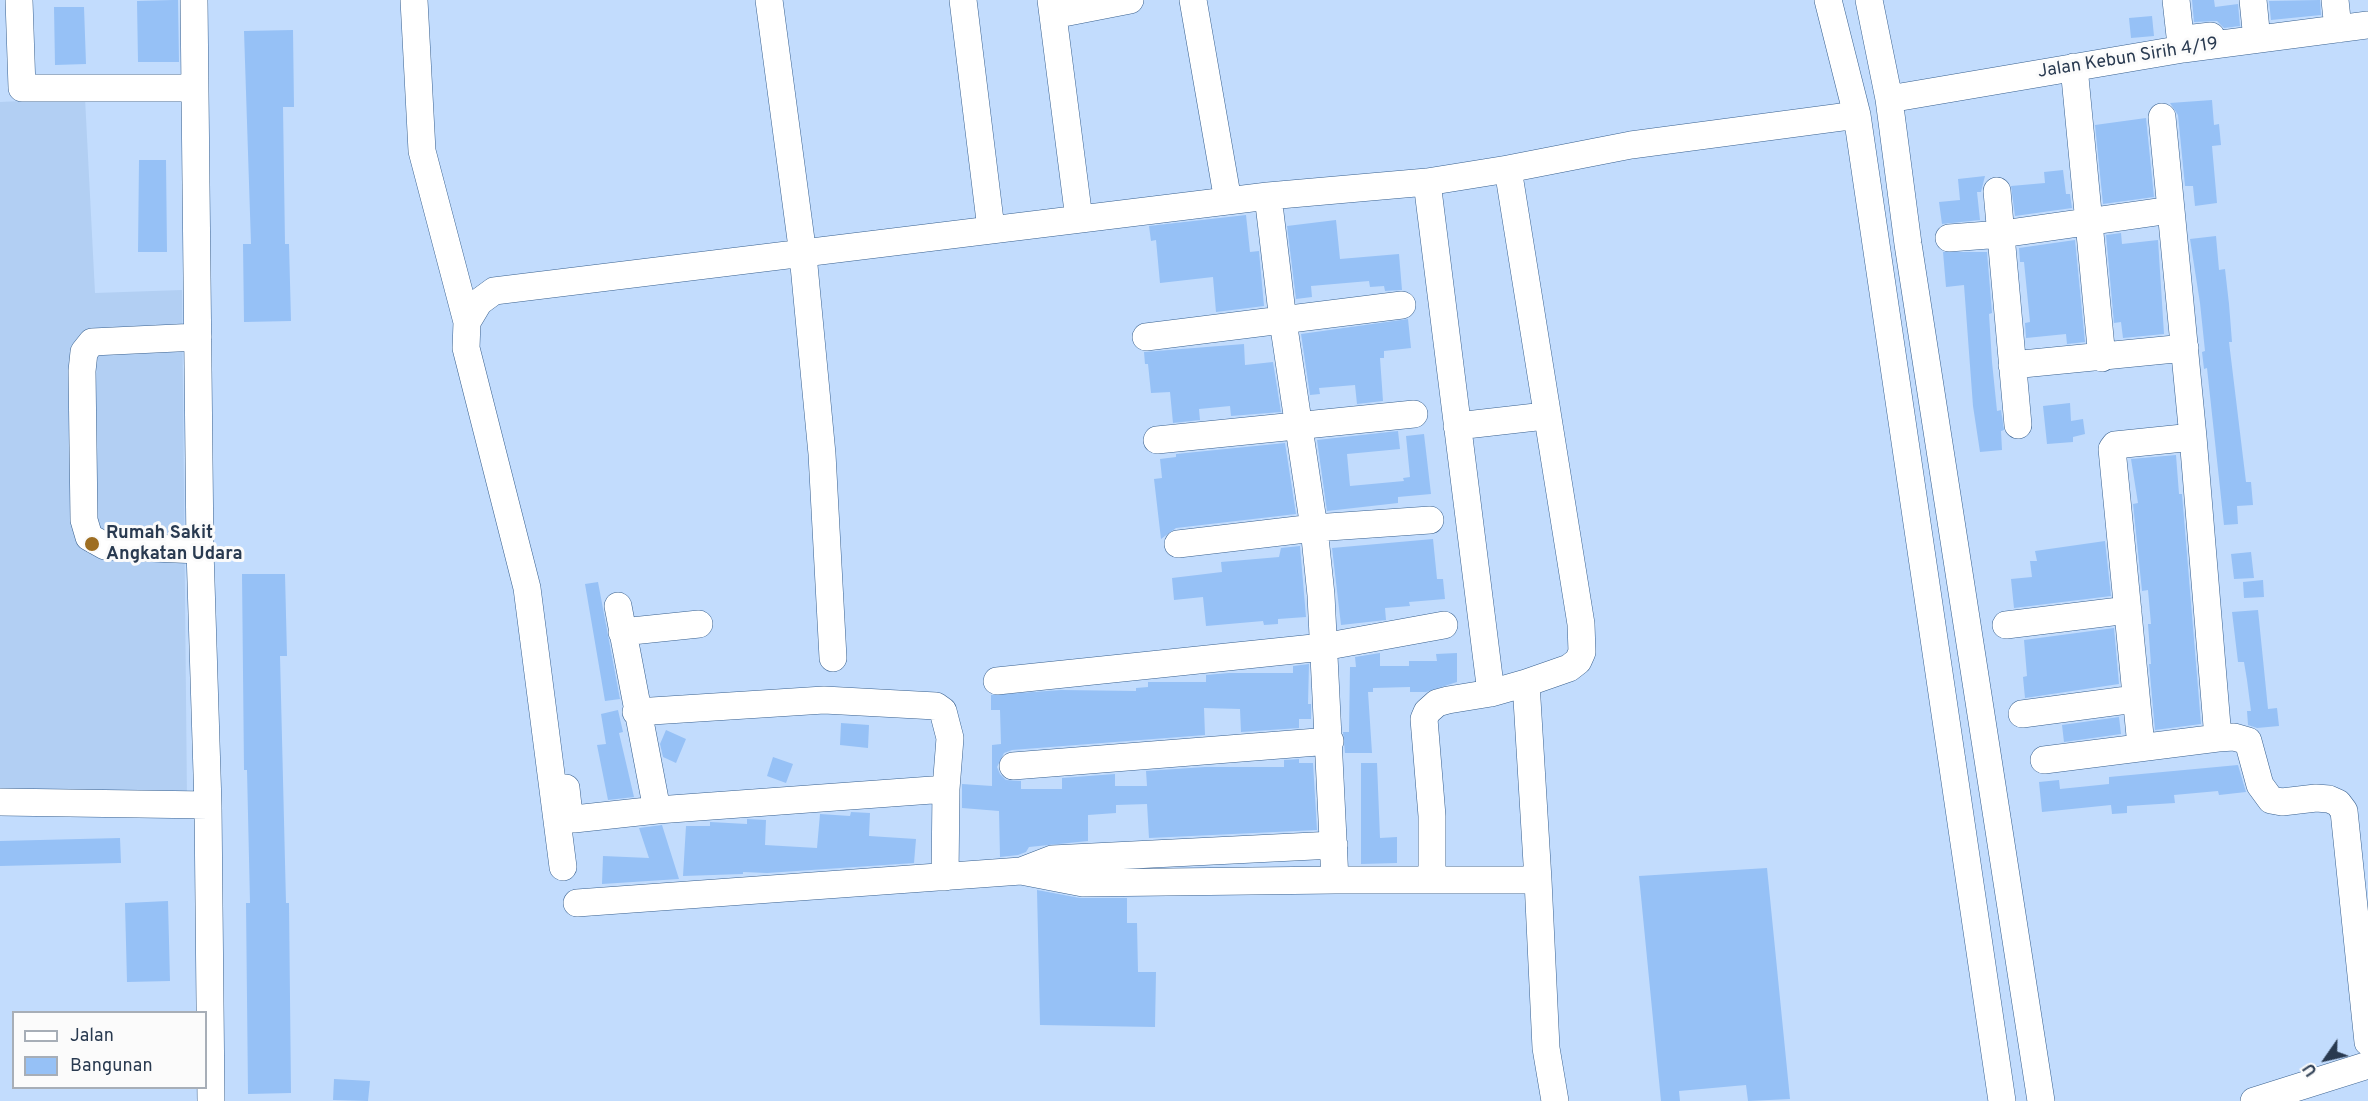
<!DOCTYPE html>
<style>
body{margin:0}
#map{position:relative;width:2368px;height:1101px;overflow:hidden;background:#c2dcfd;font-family:Overpass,sans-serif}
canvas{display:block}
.legend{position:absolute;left:12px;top:1011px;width:195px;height:78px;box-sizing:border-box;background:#fbfbfb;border:2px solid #a7aeb7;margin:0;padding:8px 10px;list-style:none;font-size:18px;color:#293a50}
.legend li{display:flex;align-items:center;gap:12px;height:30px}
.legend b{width:30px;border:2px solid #a7aeb7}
.north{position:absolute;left:2296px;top:1029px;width:60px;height:60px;-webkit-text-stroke:4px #fbfbfb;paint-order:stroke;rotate:236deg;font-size:16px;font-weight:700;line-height:24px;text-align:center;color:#293a50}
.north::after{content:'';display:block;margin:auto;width:21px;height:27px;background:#293a50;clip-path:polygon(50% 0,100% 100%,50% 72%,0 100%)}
</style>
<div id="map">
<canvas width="2368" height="1101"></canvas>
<ul class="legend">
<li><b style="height:8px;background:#fff"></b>Jalan</li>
<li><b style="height:16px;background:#96c1f6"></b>Bangunan</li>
</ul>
<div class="north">U</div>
</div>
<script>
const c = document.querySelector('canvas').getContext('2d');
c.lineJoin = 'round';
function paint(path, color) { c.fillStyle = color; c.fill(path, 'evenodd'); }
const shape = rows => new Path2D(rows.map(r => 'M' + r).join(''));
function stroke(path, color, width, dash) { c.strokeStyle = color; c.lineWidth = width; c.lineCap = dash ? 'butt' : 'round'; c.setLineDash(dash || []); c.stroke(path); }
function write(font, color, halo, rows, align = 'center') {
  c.font = font + ' Overpass,sans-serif'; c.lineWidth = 6; c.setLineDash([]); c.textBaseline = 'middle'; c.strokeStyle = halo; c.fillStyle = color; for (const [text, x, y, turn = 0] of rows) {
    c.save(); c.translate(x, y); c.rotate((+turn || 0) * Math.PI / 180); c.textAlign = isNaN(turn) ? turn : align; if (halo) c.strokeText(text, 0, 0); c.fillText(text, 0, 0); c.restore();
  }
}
paint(shape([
 [85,98,95,293,182,290,187,799,0,796,0,102]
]), '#b2cff3');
paint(shape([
 [173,0,178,0,179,62,138,62,137,1],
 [2192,0,2214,0,2215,7,2238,4,2240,26,2224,28,2217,21,2194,22],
 [2320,0,2321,15,2271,20,2269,1],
 [54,7,84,7,86,64,55,65],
 [2152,16,2154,36,2131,38,2129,18],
 [293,30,294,107,283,107,285,244,289,244,291,321,244,322,243,244,251,244,244,31],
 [2212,100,2214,125,2219,124,2221,145,2212,146,2217,203,2195,206,2193,186,2185,186,2178,115,2170,103],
 [2146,118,2154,197,2103,204,2095,125],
 [139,160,166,160,167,252,138,252],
 [2063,170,2066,194,2070,194,2072,208,2015,216,2011,186,2045,183,2044,172],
 [1985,176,1981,192,1977,192,1980,220,1942,224,1939,202,1960,200,1958,179],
 [1246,215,1250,252,1259,251,1264,306,1216,312,1213,277,1160,283,1156,240,1151,241,1149,226],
 [1336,220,1340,259,1399,254,1402,290,1385,291,1384,286,1370,287,1369,281,1311,286,1312,297,1296,299,1287,226],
 [2121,233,2122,244,2158,240,2164,334,2123,338,2121,322,2114,323,2106,235],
 [2216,236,2219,270,2225,269,2229,304,2232,342,2229,342,2246,482,2251,482,2253,505,2237,506,2238,524,2224,525,2207,368,2204,369,2202,352,2205,351,2200,303,2190,239],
 [2075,240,2085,342,2067,344,2066,334,2026,338,2025,323,2030,322,2024,262,2020,262,2019,248],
 [1943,252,1987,252,1992,313,1989,314,1992,362,1997,411,2001,410,2004,430,2001,431,2002,450,1980,452,1973,406,1964,285,1946,287],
 [1408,319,1411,348,1384,351,1384,358,1380,358,1383,401,1357,404,1355,385,1319,388,1320,394,1310,395,1301,334],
 [1244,344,1245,365,1273,362,1281,412,1231,416,1230,406,1199,409,1200,420,1173,423,1170,392,1151,393,1148,364,1145,364,1144,352],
 [2070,403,2071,421,2083,419,2085,434,2073,437,2073,442,2047,444,2043,406],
 [1398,431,1400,449,1347,454,1350,486,1404,481,1403,478,1410,477,1406,436,1424,434,1431,494,1398,497,1398,503,1327,511,1317,440],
 [1285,443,1296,514,1176,528,1161,539,1154,479,1162,478,1160,459,1176,457,1176,454],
 [2176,455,2179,494,2182,494,2201,724,2155,730,2149,664,2151,664,2148,624,2151,624,2148,590,2142,591,2133,504,2138,503,2131,459],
 [1433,539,1437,579,1443,579,1445,599,1409,602,1410,606,1385,608,1386,620,1341,625,1332,548],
 [2105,541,2111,596,2014,608,2011,579,2032,577,2030,561,2037,561,2035,551],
 [1300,546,1306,617,1278,619,1278,624,1264,625,1263,621,1206,626,1203,597,1174,600,1172,578,1222,572,1221,562,1279,557,1281,548],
 [2251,552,2254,578,2234,579,2231,554],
 [242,574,285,574,287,656,280,656,286,903,289,903,291,1093,248,1094,246,903,250,903,247,770,244,770],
 [2263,580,2264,597,2244,598,2243,582],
 [598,582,620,699,605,701,585,584],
 [2258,610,2268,709,2277,708,2279,726,2257,728,2248,725,2247,711,2251,711,2247,680,2244,662,2238,662,2232,612],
 [2114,628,2119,684,2025,698,2023,677,2027,676,2024,640],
 [1380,653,1380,666,1409,666,1409,661,1437,661,1436,654,1457,653,1457,682,1426,692,1410,692,1410,687,1373,688,1373,692,1368,692,1372,753,1345,753,1343,732,1349,732,1350,667,1356,667,1355,657],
 [1309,664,1308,704,1311,704,1311,719,1299,719,1299,728,1241,732,1240,709,1204,708,1205,735,1012,750,1004,753,997,767,1000,774,1006,780,1021,781,1021,789,1062,789,1062,778,1115,774,1115,786,1147,786,1146,771,1205,767,1284,767,1284,760,1299,759,1299,763,1313,763,1317,830,1149,838,1147,804,1116,805,1116,813,1088,815,1088,841,1029,847,1026,852,1018,855,1000,857,999,811,962,808,962,784,992,786,992,745,1001,744,1000,710,991,710,991,695,1061,690,1136,691,1136,688,1148,687,1148,682,1206,682,1206,675,1229,673,1293,673,1293,666],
 [618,710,623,732,619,733,634,797,608,800,597,745,606,744,601,714],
 [2119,717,2121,734,2064,742,2062,725],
 [841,723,869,725,868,748,840,745],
 [666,730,686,739,676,763,663,757,660,744],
 [773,757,793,764,786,783,767,776],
 [1361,763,1377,763,1380,838,1397,837,1397,863,1361,864],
 [2238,765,2246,792,2219,795,2218,791,2174,795,2175,803,2127,806,2127,813,2112,814,2111,805,2042,812,2039,782,2059,780,2060,789,2109,784,2109,777],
 [851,812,870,813,869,836,916,839,914,863,767,873,743,872,743,874,683,876,686,826,710,826,710,822,747,824,747,819,766,820,765,845,817,848,820,814,850,816],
 [662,825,679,879,602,884,603,856,649,858,639,828],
 [120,838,121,863,0,866,0,841],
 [1767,868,1790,1099,1748,1101,1746,1085,1679,1091,1680,1101,1661,1101,1639,876],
 [1037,890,1080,898,1127,898,1127,923,1137,923,1138,972,1156,972,1155,1027,1040,1025],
 [168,901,170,981,127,982,125,903],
 [334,1079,370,1081,368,1101,333,1100]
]), '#96c1f6');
const minor = shape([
 [19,0,22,88,194,88],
 [194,0,200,550,208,805,211,1101],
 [414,0,422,151,467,322],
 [769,0,803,255,822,454,833,658],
 [963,0,991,229],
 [1051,0,1079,219],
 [1193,0,1228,201],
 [1828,0,1857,115,2002,1101],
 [1869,0,1889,99,1908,244,2041,1101],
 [2176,0,2180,36,2185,39,2211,36],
 [2253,0,2256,30],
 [2335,0,2338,29],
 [1053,15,1130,0],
 [2074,67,2102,358],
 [1889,99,2183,49,2368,25],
 [1508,169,1631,145,1857,115],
 [1427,182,1491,693,1526,683,1538,880],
 [1997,191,2018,425],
 [1268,196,1283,321,1314,528,1321,595,1335,880,1538,880,1546,1048,1555,1101],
 [1949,238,2002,234,2171,210],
 [198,337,92,342,84,352,82,371,84,520,89,537,105,546,200,550],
 [1146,337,1402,305],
 [2012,365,2185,348],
 [1457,426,1545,416],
 [1157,440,1414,414],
 [1178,544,1314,528,1430,520],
 [618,606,657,810],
 [2006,625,2128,610],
 [622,632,699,624],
 [997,681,1323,647,1444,625],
 [636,712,824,700,936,706,943,711,950,738,946,789,945,877],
 [2022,714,2135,699],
 [2218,738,2234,737,2248,741,2260,785,2271,800,2282,802,2316,798,2329,799,2338,803,2344,811,2368,1042],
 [2141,746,2112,449,2115,445,2193,437],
 [2044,760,2218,738,2193,437,2162,117],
 [1013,766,1330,741],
 [566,788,569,815,574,819,657,810,946,789],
 [0,802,208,805],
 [563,867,527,588,466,348,467,322,479,302,494,291,1268,196,1427,182,1508,169,1581,624,1582,652,1578,661,1569,668,1526,683],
 [1021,871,1083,883,1335,880],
 [1432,878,1432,816,1424,719,1427,712,1437,703,1448,700,1491,693],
 [577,903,1021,871,1052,859,1334,845],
 [2254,1101,2368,1065]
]);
stroke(minor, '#38608f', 28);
stroke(minor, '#fff', 27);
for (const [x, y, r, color] of [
 [92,544,8,"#9e6e22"]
]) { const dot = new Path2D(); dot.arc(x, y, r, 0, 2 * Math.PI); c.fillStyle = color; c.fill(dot); stroke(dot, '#fbfbfb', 2); }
write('18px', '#293a50', '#fbfbfb', [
 ["Jalan Kebun Sirih 4/19",2128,59,-9]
]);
write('bold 18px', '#293a50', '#fbfbfb', [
 ["Rumah Sakit",106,534],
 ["Angkatan Udara",106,555]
], 'left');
</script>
